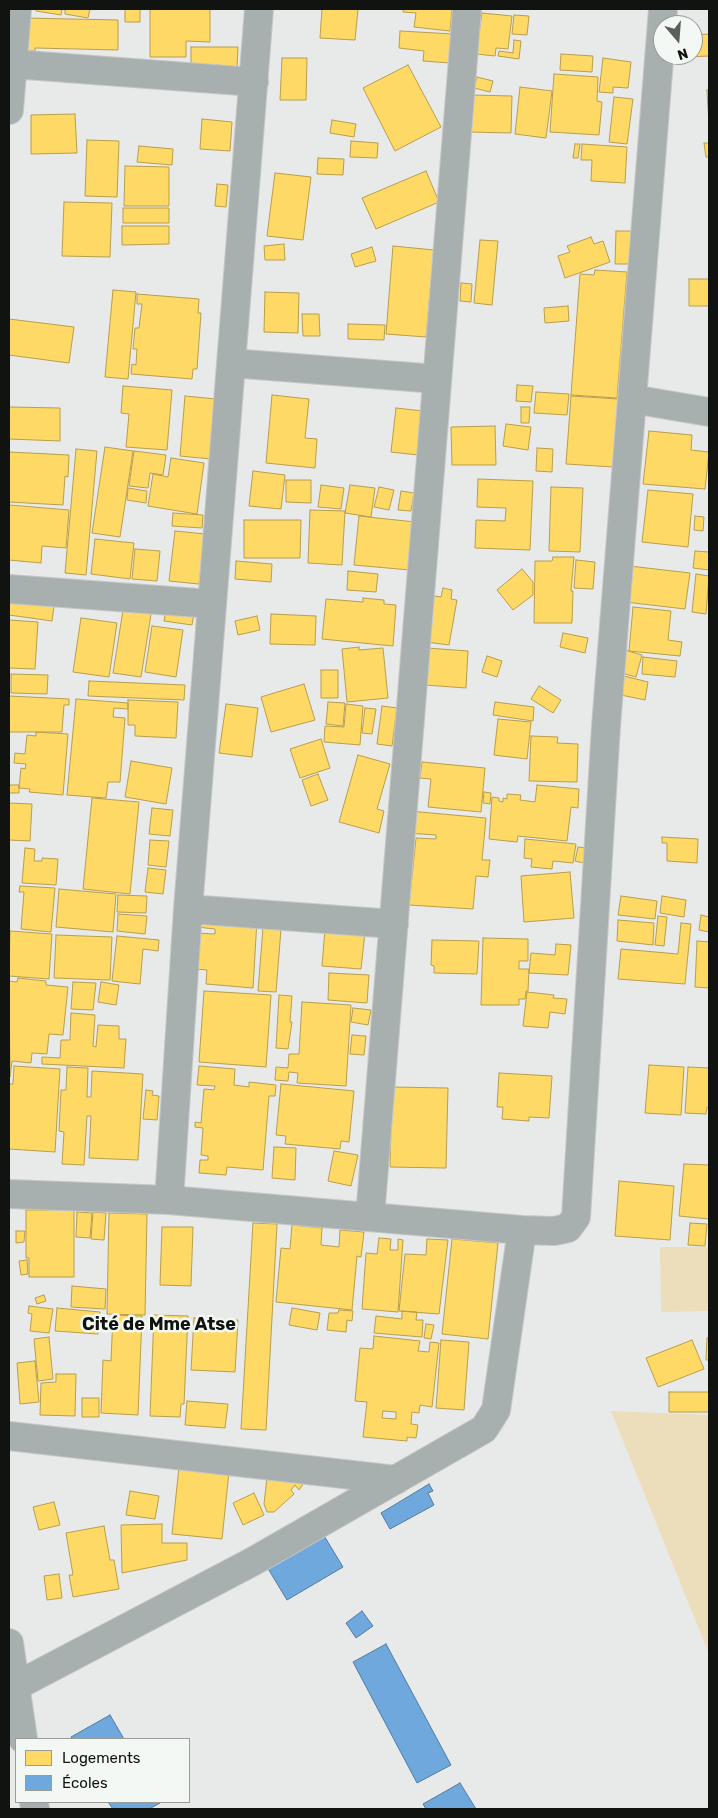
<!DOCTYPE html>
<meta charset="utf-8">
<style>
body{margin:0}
#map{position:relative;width:718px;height:1818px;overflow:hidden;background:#e7eae8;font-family:Rubik,sans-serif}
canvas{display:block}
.frame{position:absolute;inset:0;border:10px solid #111311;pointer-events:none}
.legend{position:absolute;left:15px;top:1738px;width:175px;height:65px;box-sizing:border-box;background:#f3f8f4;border:1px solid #999c99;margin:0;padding:6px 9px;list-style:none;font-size:15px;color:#111311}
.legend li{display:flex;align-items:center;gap:10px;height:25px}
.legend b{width:25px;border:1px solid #999c99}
.north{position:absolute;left:653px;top:15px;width:50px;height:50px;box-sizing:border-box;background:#f3f8f4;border:1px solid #999c99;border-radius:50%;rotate:162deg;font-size:14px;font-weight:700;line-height:20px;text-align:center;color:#111311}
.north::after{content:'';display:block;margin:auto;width:18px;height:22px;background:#5c5e5c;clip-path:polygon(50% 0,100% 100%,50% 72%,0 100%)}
</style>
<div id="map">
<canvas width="718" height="1818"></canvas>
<div class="frame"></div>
<ul class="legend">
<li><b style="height:14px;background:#ffd966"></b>Logements</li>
<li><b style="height:14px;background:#6fa8dc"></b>Écoles</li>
</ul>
<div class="north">N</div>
</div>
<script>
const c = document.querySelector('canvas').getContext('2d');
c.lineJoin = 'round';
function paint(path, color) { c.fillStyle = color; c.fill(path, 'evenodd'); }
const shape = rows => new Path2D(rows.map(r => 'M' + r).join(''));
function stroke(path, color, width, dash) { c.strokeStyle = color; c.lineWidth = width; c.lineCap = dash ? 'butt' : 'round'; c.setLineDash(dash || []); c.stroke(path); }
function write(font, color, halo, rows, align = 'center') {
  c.font = font + ' Rubik,sans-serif'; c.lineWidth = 5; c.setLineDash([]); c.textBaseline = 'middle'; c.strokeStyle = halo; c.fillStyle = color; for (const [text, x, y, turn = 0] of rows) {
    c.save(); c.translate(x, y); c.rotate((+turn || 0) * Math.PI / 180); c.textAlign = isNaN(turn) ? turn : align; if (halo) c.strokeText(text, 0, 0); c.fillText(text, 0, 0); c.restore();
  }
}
paint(shape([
 [660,1247,709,1247,709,1311,661,1312],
 [611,1411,709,1415,709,1654]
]), '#ecddbb');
const homes = shape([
 [36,9,62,9,61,15,36,11,36,9],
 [65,9,90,9,88,18,65,14,65,9],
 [125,9,140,9,140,22,125,22,125,9],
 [150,9,210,9,210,42,186,41,186,57,150,57,150,9],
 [322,9,358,9,355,40,320,38,322,9],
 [403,9,452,9,450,31,414,27,416,13,403,12,403,9],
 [482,13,512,16,508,49,496,48,495,56,476,54,482,13],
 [514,15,529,16,527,35,512,34,514,15],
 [25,18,118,20,118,50,35,48,35,51,24,50,25,18],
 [400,31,453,34,450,63,423,61,424,51,399,48,400,31],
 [709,34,709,56,687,57,693,55,693,35,709,34],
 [514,40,521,41,519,59,498,56,499,51,513,53,514,40],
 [191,47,238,47,237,68,219,68,219,65,191,65,191,47],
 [561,54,593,56,592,72,560,70,561,54],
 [282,58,307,58,306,100,280,100,282,58],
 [603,58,631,62,628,88,613,87,613,93,599,92,603,58],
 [408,65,441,127,395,151,363,88,408,65],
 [554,74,598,77,597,101,602,102,599,135,550,132,554,74],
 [477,77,493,81,490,92,474,88,477,77],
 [520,87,552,91,546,138,515,134,520,87],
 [707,90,709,90,709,124,707,90],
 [471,95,512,96,511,133,470,132,471,95],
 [614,97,633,99,627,144,609,142,614,97],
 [75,114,77,153,31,154,31,115,75,114],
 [202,119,232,122,230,151,200,149,202,119],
 [332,120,356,124,354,137,330,133,332,120],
 [87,140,119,141,117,197,85,196,87,140],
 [351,141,378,143,377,158,350,157,351,141],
 [704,143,709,143,709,157,706,157,704,143],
 [575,144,580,144,578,158,573,158,575,144],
 [582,144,627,147,625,183,591,181,592,160,581,160,582,144],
 [139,146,173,149,172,165,137,162,139,146],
 [318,158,344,159,343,175,317,174,318,158],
 [125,166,169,167,169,206,124,206,125,166],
 [426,171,439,202,376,229,362,198,426,171],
 [275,173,311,177,303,240,267,236,275,173],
 [217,184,228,185,226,207,215,206,217,184],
 [64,202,112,203,110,257,62,256,64,202],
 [123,208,169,208,169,223,123,223,123,208],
 [122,226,169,226,169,244,122,245,122,226],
 [616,231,633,231,632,264,615,264,616,231],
 [591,237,594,244,603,241,610,262,565,278,558,256,570,252,567,246,591,237],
 [480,240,498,241,492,305,474,303,480,240],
 [284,244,285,260,265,260,264,246,284,244],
 [393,246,434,250,426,337,386,334,393,246],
 [372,247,376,261,355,267,351,254,372,247],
 [595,270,627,272,617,398,571,395,580,274,594,275,595,270],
 [689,279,709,279,709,306,689,306,689,279],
 [461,283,472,284,471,302,460,301,461,283],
 [113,290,136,292,128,379,105,377,113,290],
 [265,292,299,293,298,333,264,332,265,292],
 [137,294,199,299,198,313,201,313,197,369,193,369,192,379,131,374,132,364,136,365,137,349,133,349,135,328,139,328,142,304,137,304,137,294],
 [568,306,569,321,545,323,544,308,568,306],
 [302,314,319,314,320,336,303,336,302,314],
 [9,319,74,327,69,363,9,355,9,319],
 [348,324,385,325,384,340,348,339,348,324],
 [517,385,533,386,531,402,516,401,517,385],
 [123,386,172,390,167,450,126,447,129,414,121,413,123,386],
 [536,392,569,394,567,415,534,413,536,392],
 [272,395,309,399,305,438,317,439,315,468,266,463,272,395],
 [185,396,216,399,211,459,180,456,185,396],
 [571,396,618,399,613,467,566,464,571,396],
 [9,407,60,408,60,441,9,439,9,407],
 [521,407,530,407,529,423,521,423,521,407],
 [396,408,423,411,418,455,391,452,396,408],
 [506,424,531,427,528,450,503,446,506,424],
 [495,426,496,465,452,465,451,427,495,426],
 [649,431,692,435,691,450,709,452,705,489,643,484,649,431],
 [105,447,133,451,120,537,92,533,105,447],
 [537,448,553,449,552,472,536,471,537,448],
 [76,449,97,451,86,575,65,573,76,449],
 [134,451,166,455,163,475,150,473,148,488,129,486,134,451],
 [9,452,69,455,68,477,65,476,63,505,9,502,9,452],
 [171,458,204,463,197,514,148,506,153,474,168,477,171,458],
 [253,471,285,475,281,509,249,506,253,471],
 [478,479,533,481,530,550,475,548,476,520,505,521,506,508,477,507,478,479],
 [286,480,311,480,311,503,286,502,286,480],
 [321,485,344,488,341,509,318,507,321,485],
 [350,485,375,488,371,517,345,513,350,485],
 [379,487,394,490,389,510,374,507,379,487],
 [551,487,583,488,580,552,549,551,551,487],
 [128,488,147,491,146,503,127,500,128,488],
 [648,490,693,494,688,547,642,542,648,490],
 [401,491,414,493,411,511,398,510,401,491],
 [9,505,69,510,66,548,42,546,41,563,9,560,9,505],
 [310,510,345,511,342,565,308,563,310,510],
 [173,513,203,515,202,528,172,526,173,513],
 [359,516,415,522,410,570,354,565,359,516],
 [695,516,704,517,703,531,694,530,695,516],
 [244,520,301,520,300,558,244,558,244,520],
 [175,531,205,534,199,584,169,581,175,531],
 [95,539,134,543,130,579,91,574,95,539],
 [135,549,160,551,157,581,132,579,135,549],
 [695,551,709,552,709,570,693,568,695,551],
 [553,557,574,557,571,591,573,591,572,623,534,623,535,561,552,561,553,557],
 [576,560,595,562,593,589,574,588,576,560],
 [236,561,272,564,271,582,235,579,236,561],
 [621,565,690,573,685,609,617,601,621,565],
 [522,569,533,582,533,595,513,610,497,590,522,569],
 [348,571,378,574,376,592,347,590,348,571],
 [696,574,709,576,706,614,692,612,696,574],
 [443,588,452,590,451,599,457,600,449,645,426,642,434,596,441,597,443,588],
 [9,593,55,599,52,621,9,615,9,593],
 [363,598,384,600,384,604,396,605,393,646,322,639,326,599,363,602,363,598],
 [124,604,152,608,141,677,113,673,124,604],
 [167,604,195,608,192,625,164,621,167,604],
 [633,607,671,611,668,640,682,642,680,656,629,651,633,607],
 [271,614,316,616,315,645,270,644,271,614],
 [257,616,260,630,238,635,235,621,257,616],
 [81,618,117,623,109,677,73,672,81,618],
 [9,620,38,622,35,669,9,668,9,620],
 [152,626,183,630,176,677,145,672,152,626],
 [563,633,588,638,585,653,560,647,563,633],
 [359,647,359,650,383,648,388,698,347,702,342,649,359,647],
 [427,648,468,651,466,688,425,685,427,648],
 [625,650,642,655,636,677,618,672,625,650],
 [487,656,502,661,497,677,482,672,487,656],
 [643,657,677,661,675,677,642,674,643,657],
 [321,670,338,670,338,698,321,698,321,670],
 [11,674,48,675,47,694,11,693,11,674],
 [620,675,648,682,645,700,616,694,620,675],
 [89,681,185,685,184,700,88,696,89,681],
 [304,684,315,720,271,732,261,697,304,684],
 [539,686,561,700,553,713,531,699,539,686],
 [9,696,69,699,69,705,64,705,62,732,9,732,9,696],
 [76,699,128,703,128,709,114,708,113,717,125,718,120,782,108,782,106,798,67,795,76,699],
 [128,700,178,702,176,738,135,736,135,725,128,725,128,700],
 [328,702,345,703,343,726,326,724,328,702],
 [495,702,534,707,533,721,493,715,495,702],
 [226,704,258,708,252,757,219,753,226,704],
 [346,704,363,706,360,745,324,742,325,726,344,727,346,704],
 [382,706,397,708,392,746,377,744,382,706],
 [365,708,376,709,372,734,362,733,365,708],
 [498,719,531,722,527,759,494,755,498,719],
 [36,732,68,734,63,795,29,792,30,789,19,788,21,768,25,769,26,764,14,763,15,753,25,754,27,735,36,736,36,732],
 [531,736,558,737,557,743,578,744,577,782,529,781,531,736],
 [321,739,330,768,300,778,290,749,321,739],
 [358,755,390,764,377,809,384,811,379,833,339,822,358,755],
 [131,761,172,768,166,804,125,797,131,761],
 [422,762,485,768,481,812,428,807,431,779,420,778,422,762],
 [318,774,328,800,311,806,302,780,318,774],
 [9,785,19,785,19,793,9,793,9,785],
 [537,785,579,789,578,808,571,807,567,841,518,836,517,842,489,839,492,797,499,798,499,801,503,802,503,798,507,799,507,794,521,795,520,800,535,802,537,785],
 [484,792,491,793,490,804,483,803,484,792],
 [92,798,139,802,130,894,83,889,92,798],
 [9,803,32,804,30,841,9,840,9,803],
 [152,808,173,810,170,836,149,834,152,808],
 [409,811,486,818,482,860,490,860,488,877,476,876,473,909,409,905,416,838,436,839,436,835,407,833,409,811],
 [662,837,698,839,697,863,667,861,667,843,662,843,662,837],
 [525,839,576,844,573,863,553,861,552,869,531,867,532,859,524,858,525,839],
 [150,840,169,841,166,867,148,865,150,840],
 [578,847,586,848,584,863,575,861,578,847],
 [25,848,35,849,34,861,42,861,42,858,58,859,56,885,22,883,25,848],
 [148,868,166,870,163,894,145,892,148,868],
 [570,872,574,918,524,922,521,876,570,872],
 [20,886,55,888,51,932,21,929,24,892,19,892,20,886],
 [59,889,116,894,113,932,56,927,59,889],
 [118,895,147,896,146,913,117,912,118,895],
 [621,896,657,901,655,919,618,915,621,896],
 [662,896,686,900,684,917,660,913,662,896],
 [118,914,147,916,145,934,117,931,118,914],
 [701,915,709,917,709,932,699,930,701,915],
 [198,916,257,920,253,988,206,984,207,970,195,969,197,933,215,934,215,929,197,927,198,916],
 [658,916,667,917,664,946,655,945,658,916],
 [618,920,654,923,653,945,617,941,618,920],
 [681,923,691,924,685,984,618,979,621,949,678,954,681,923],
 [263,928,281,929,276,992,258,991,263,928],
 [325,929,365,932,361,969,322,966,325,929],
 [10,931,52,934,49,979,9,976,10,931],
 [56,935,112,937,110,980,54,978,56,935],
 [117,936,159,940,158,951,143,949,140,984,112,981,117,936],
 [483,938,528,939,528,961,519,961,519,969,529,969,528,991,526,991,525,999,519,999,519,1005,481,1005,483,938],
 [432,940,479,941,477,974,434,973,434,966,431,965,432,940],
 [697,941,709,942,709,988,695,987,697,941],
 [556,944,571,945,568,975,529,973,531,953,555,955,556,944],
 [329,973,369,975,367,1003,328,1000,329,973],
 [18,978,46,981,46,985,68,987,63,1035,49,1034,47,1054,32,1053,31,1063,12,1061,10,1077,9,981,17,982,18,978],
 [73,982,96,983,93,1010,71,1009,73,982],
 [101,982,119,985,116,1005,98,1002,101,982],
 [204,991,271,995,266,1067,199,1062,204,991],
 [527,992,554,995,553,998,567,999,565,1014,550,1012,548,1028,523,1026,527,992],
 [279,995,292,996,290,1022,292,1022,288,1049,276,1048,279,995],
 [302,1002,351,1005,346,1086,297,1083,298,1073,289,1072,288,1081,275,1080,276,1067,288,1068,289,1054,299,1054,302,1002],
 [353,1008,371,1010,368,1025,351,1022,353,1008],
 [71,1013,95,1015,93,1046,96,1047,98,1025,119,1026,119,1039,126,1039,124,1068,42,1064,42,1057,60,1058,61,1040,70,1040,71,1013],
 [352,1035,366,1036,364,1055,350,1054,352,1035],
 [649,1065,684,1067,681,1115,645,1113,649,1065],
 [14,1066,60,1069,55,1152,9,1149,9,1084,13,1084,14,1066],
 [199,1066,235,1069,234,1085,249,1087,249,1082,276,1085,275,1096,269,1096,263,1170,227,1167,226,1175,199,1173,200,1160,208,1160,208,1156,201,1155,203,1128,195,1127,195,1122,201,1123,204,1089,214,1090,215,1086,197,1085,199,1066],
 [67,1067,88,1068,87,1097,91,1097,92,1071,143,1074,138,1160,89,1158,91,1116,87,1116,84,1165,62,1164,64,1132,59,1131,61,1090,66,1090,67,1067],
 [688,1067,709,1068,709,1108,707,1107,706,1114,685,1113,688,1067],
 [499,1073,552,1076,549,1118,529,1117,529,1121,502,1119,503,1107,497,1107,499,1073],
 [281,1084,354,1091,349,1142,341,1141,340,1149,285,1144,286,1136,276,1135,281,1084],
 [392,1087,448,1088,446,1168,390,1167,392,1087],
 [146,1090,153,1091,152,1095,159,1096,157,1120,143,1119,146,1090],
 [274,1147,296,1148,295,1180,272,1178,274,1147],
 [334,1151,358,1155,351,1186,328,1181,334,1151],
 [684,1164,709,1165,709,1219,679,1216,684,1164],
 [619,1181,674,1186,670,1240,615,1236,619,1181],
 [26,1210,74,1210,74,1277,29,1277,29,1258,26,1258,26,1210],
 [77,1212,92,1213,90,1238,76,1237,77,1212],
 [93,1212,106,1213,104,1240,91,1239,93,1212],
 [109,1213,147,1214,145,1315,107,1314,109,1213],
 [253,1223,277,1224,266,1430,241,1429,253,1223],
 [690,1223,707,1224,705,1246,688,1245,690,1223],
 [292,1225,322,1228,321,1245,339,1247,340,1230,364,1232,361,1257,357,1256,352,1310,276,1302,281,1248,290,1249,292,1225],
 [162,1227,193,1227,191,1286,160,1285,162,1227],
 [16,1231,25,1231,24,1242,16,1243,16,1231],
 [379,1238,391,1239,390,1250,398,1250,398,1239,403,1240,398,1312,362,1309,366,1253,377,1254,379,1238],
 [427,1239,448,1240,439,1314,399,1311,405,1254,426,1255,427,1239],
 [452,1239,498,1243,488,1339,442,1334,452,1239],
 [27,1260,28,1274,21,1275,19,1261,27,1260],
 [72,1286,106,1289,105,1309,71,1307,72,1286],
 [44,1295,46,1301,37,1304,35,1298,44,1295],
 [29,1306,53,1309,49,1333,30,1331,32,1314,28,1313,29,1306],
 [57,1308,100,1312,98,1334,55,1331,57,1308],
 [292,1308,320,1313,317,1330,289,1325,292,1308],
 [339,1310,353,1311,352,1321,347,1320,346,1332,327,1330,329,1313,338,1313,339,1310],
 [402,1311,417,1312,416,1320,423,1320,422,1337,374,1333,376,1316,402,1319,402,1311],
 [113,1315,142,1316,138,1415,101,1413,103,1360,111,1361,113,1315],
 [154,1315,188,1316,184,1404,181,1404,180,1417,150,1416,154,1315],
 [194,1318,238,1320,235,1372,191,1370,194,1318],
 [426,1324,434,1325,431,1339,424,1338,426,1324],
 [374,1336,420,1341,418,1351,429,1352,430,1342,439,1343,432,1407,420,1405,419,1413,412,1412,411,1424,418,1425,416,1438,407,1437,407,1441,363,1437,367,1402,355,1401,360,1348,373,1349,374,1336],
 [383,1411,396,1412,396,1419,382,1418,383,1411],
 [49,1337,53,1379,38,1381,34,1339,49,1337],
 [707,1338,709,1338,709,1360,706,1360,707,1338],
 [441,1340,469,1342,464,1410,436,1408,441,1340],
 [692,1340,704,1369,658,1387,646,1358,692,1340],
 [35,1361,39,1402,20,1404,17,1363,35,1361],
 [56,1374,76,1374,75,1416,40,1415,41,1383,56,1382,56,1374],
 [669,1392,709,1392,709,1412,669,1412,669,1392],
 [82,1398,99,1398,99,1417,82,1417,82,1398],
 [187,1401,228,1404,225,1428,185,1425,187,1401],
 [179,1467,229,1472,222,1539,172,1534,179,1467],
 [268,1469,306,1480,299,1490,295,1485,291,1490,294,1494,274,1512,267,1512,264,1504,268,1469],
 [130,1491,159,1496,155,1519,126,1515,130,1491],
 [254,1493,264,1515,243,1525,233,1503,254,1493],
 [54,1502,60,1525,39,1530,33,1507,54,1502],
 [162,1524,162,1543,187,1543,187,1560,122,1573,121,1525,162,1524],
 [104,1526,110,1560,114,1560,119,1589,73,1597,69,1575,73,1575,66,1533,104,1526],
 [59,1574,62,1598,47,1600,44,1576,59,1574]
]);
paint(homes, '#ffd966');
stroke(homes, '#b89e4c', 1);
const schools = shape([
 [429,1484,433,1491,428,1493,434,1505,390,1529,381,1513,429,1484],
 [320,1529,343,1567,287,1600,264,1562,320,1529],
 [362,1611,373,1626,356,1638,346,1623,362,1611],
 [386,1644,451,1765,417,1783,353,1662,386,1644],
 [110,1715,124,1739,72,1739,71,1737,110,1715],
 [460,1783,476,1809,426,1809,423,1804,460,1783],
 [108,1802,160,1802,160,1803,149,1809,113,1809,108,1802]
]);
paint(schools, '#6fa8dc');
stroke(schools, '#537b9f', 1);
const minor = shape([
 [13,64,254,82],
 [9,110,17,9],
 [231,363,437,379],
 [632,399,709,412],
 [9,589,212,604],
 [188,909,394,924],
 [9,1194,169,1200,522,1230,554,1231,568,1228,576,1217,606,726,663,9],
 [169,1200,188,909,259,9],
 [370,1217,467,9],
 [9,1436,396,1480],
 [14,1687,252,1562,484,1429,496,1410,522,1230]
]);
const tertiary = shape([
 [9,1643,23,1739],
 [34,1802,35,1809]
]);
stroke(minor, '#c6c7c6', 30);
stroke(tertiary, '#c6c7c6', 30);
stroke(minor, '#a8b0af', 28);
stroke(tertiary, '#a8b0af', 28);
write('bold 18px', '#111311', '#f3f8f4', [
 ["Cité de Mme Atse",159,1325]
]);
</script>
